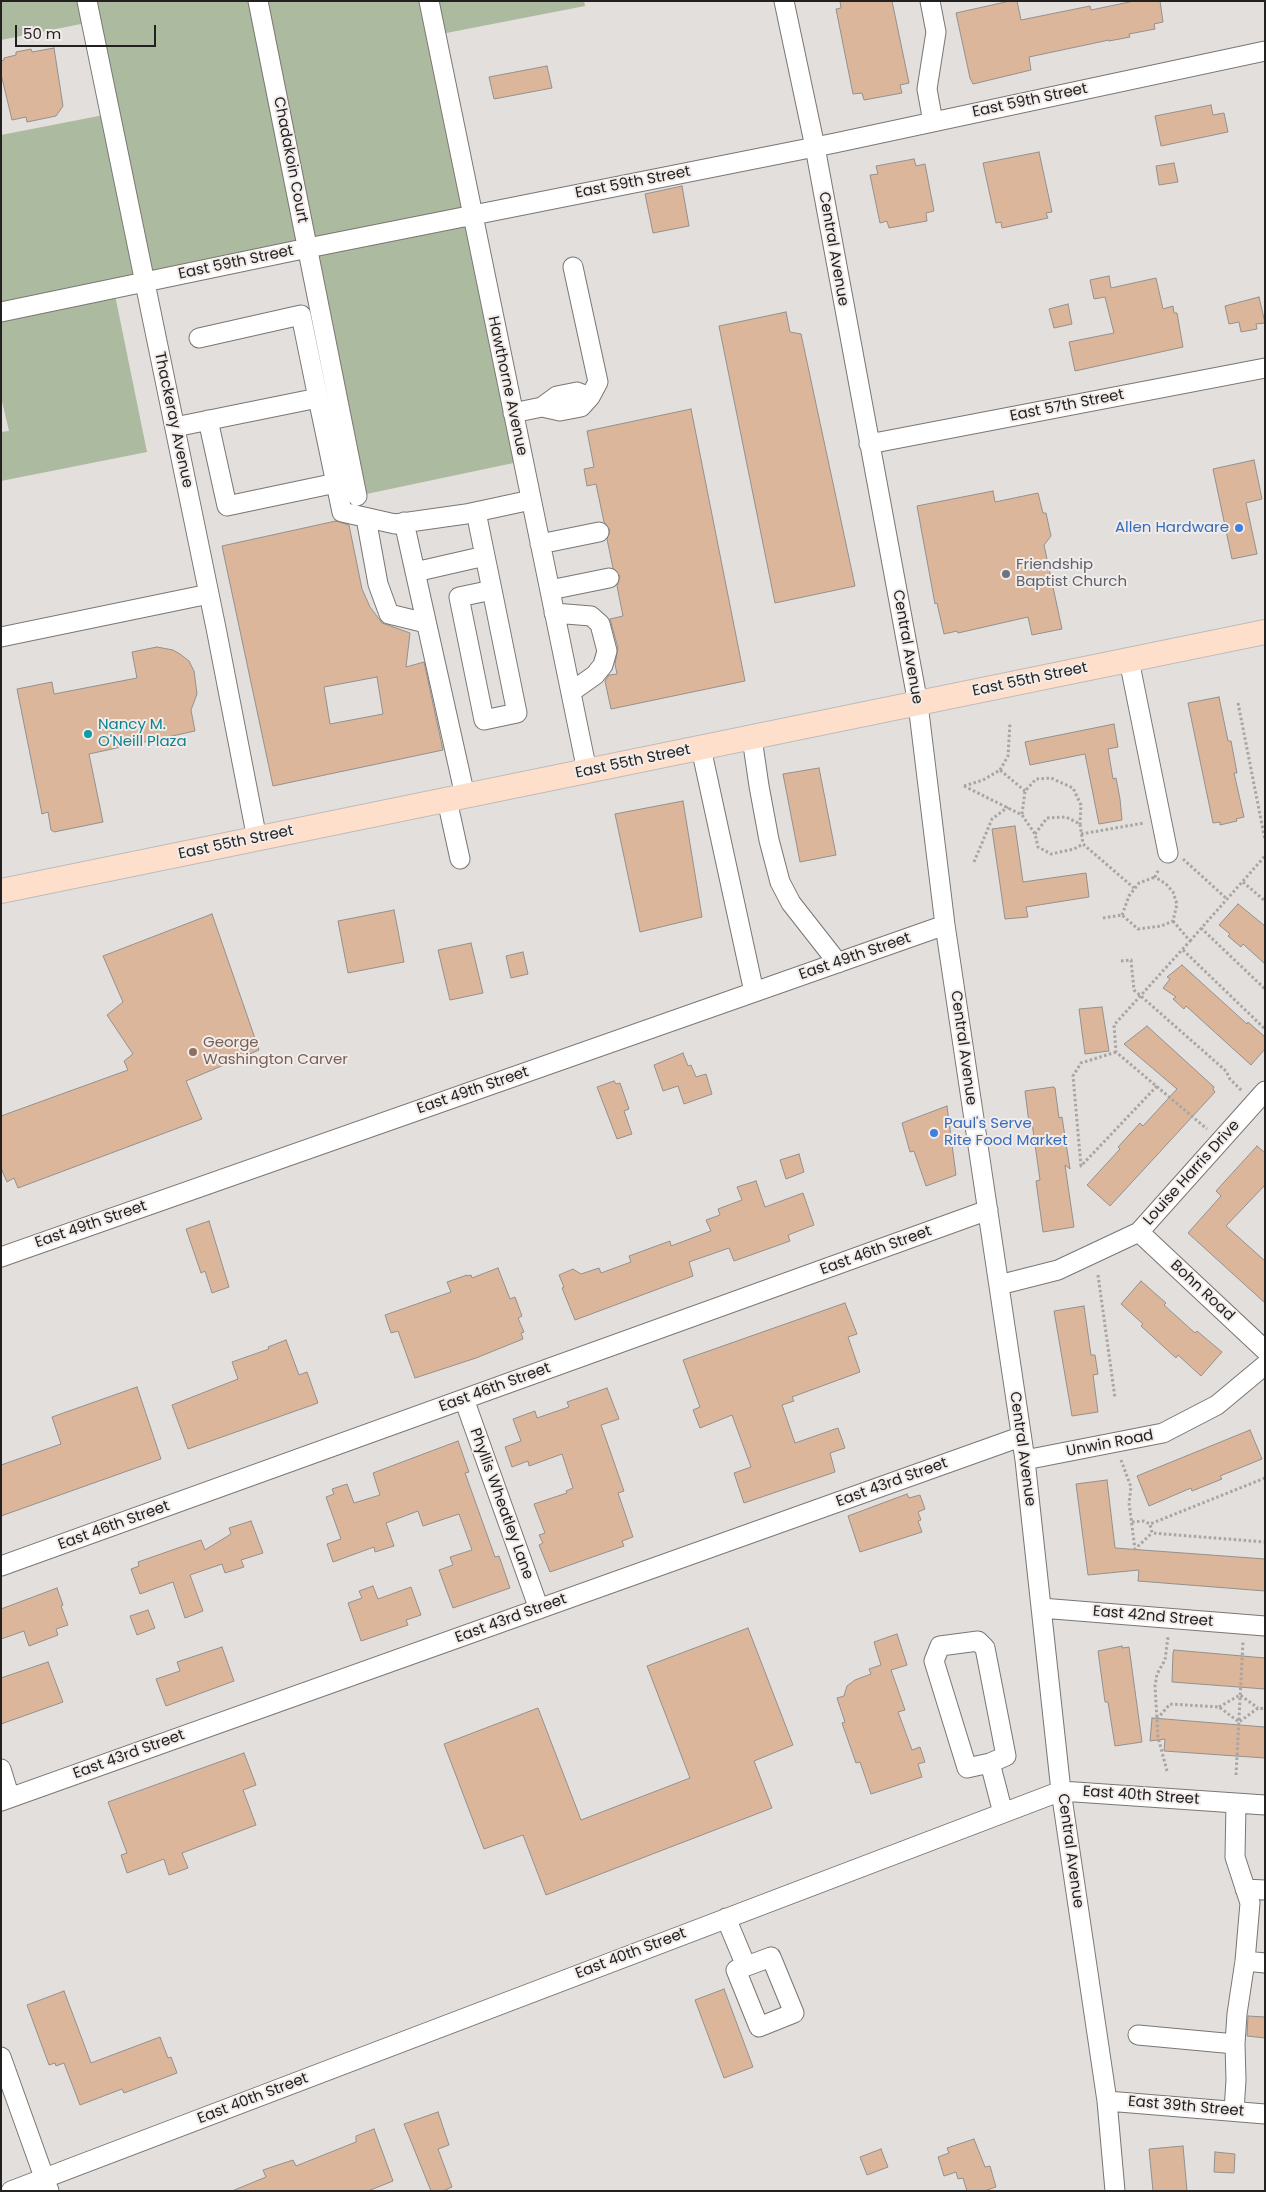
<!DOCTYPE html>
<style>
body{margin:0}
#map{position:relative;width:1266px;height:2192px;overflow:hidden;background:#e3dfdc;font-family:Poppins,sans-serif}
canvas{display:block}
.frame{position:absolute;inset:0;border:2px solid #222120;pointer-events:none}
.scale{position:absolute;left:15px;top:25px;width:141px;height:22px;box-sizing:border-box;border:2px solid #222120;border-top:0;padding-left:6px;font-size:15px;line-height:18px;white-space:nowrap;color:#222120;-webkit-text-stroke:4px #f1ece9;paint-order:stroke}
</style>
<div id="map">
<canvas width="1266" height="2192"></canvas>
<div class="frame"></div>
<div class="scale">50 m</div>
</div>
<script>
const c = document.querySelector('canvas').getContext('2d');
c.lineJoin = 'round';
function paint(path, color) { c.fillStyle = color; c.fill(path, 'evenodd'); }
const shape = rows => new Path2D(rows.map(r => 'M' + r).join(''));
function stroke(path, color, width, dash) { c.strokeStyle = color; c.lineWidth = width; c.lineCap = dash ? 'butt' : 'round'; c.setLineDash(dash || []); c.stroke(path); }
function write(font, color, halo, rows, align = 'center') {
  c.font = font + ' Poppins,sans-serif'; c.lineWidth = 4; c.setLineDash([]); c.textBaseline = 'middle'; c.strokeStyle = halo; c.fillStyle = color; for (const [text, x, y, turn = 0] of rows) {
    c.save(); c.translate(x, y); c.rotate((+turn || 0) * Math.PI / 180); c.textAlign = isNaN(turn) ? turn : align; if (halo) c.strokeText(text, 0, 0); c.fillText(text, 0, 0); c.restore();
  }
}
paint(shape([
 [1,1,584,1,585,6,436,35,523,461,357,496,308,248,1,313,1,135,109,114,91,22,1,40],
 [115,295,147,452,1,481,1,432,9,431,1,397,1,320]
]), '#acba9f');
const building = shape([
 [840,1,892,1,909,83,900,85,902,93,864,100,862,93,853,94,836,9,841,8,840,1],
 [1010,1,1017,1,1021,20,1090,6,1091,10,1134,1,1160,1,1163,22,1154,24,1155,29,1129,34,1130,37,1109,41,1109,40,1029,57,1031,70,973,84,970,78,956,13,1010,1],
 [54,48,63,106,56,116,27,122,26,117,12,120,1,74,1,61,4,60,4,58,16,55,16,52,31,49,32,52,54,48],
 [547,66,552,88,494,99,489,77,547,66],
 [1211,105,1213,115,1224,113,1228,132,1161,146,1155,116,1211,105],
 [1039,152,1052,212,1046,213,1048,218,1002,228,1001,222,996,223,983,163,1039,152],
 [914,159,916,166,925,164,934,211,926,213,927,221,889,228,887,221,880,223,870,175,878,174,876,166,914,159],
 [1174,163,1178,182,1159,185,1156,166,1174,163],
 [682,186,689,226,653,233,645,194,682,186],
 [1109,276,1111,288,1156,278,1163,309,1173,306,1174,313,1177,313,1183,347,1075,371,1069,342,1114,333,1105,297,1094,299,1090,280,1109,276],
 [1259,297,1265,323,1256,324,1257,329,1241,332,1239,322,1229,324,1225,306,1259,297],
 [1068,304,1072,324,1054,328,1049,309,1068,304],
 [786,312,790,332,801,334,855,586,775,603,719,326,786,312],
 [691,409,745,681,611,709,605,681,609,675,617,674,615,664,618,648,610,619,623,616,617,586,620,576,613,568,607,539,610,530,604,522,596,484,587,486,584,469,594,467,587,431,691,409],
 [1254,460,1262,499,1246,503,1257,554,1232,559,1213,469,1254,460],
 [993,491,995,502,1038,493,1043,513,1046,513,1051,536,1044,545,1062,629,1032,635,1028,617,958,633,957,631,944,634,937,603,935,604,917,506,993,491],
 [336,521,349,525,362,589,370,607,382,623,410,633,406,667,424,662,443,750,273,786,222,546,336,521],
 [377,677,383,714,330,724,324,687,377,677],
 [157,647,173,650,180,654,189,661,194,671,197,694,191,710,195,731,89,754,103,822,54,832,51,830,48,812,42,814,17,689,52,682,54,694,137,678,132,652,157,647],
 [1219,697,1228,741,1231,741,1237,773,1234,773,1244,817,1236,819,1237,821,1220,825,1220,822,1213,823,1188,703,1219,697],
 [1114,724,1118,747,1108,749,1113,779,1116,778,1120,799,1122,820,1099,824,1085,754,1030,765,1025,742,1114,724],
 [819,768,836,855,800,862,783,774,819,768],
 [683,801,702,917,640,932,615,814,683,801],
 [1015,826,1023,882,1086,873,1089,897,1026,907,1028,917,1005,919,992,829,1015,826],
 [1238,904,1265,926,1265,964,1243,944,1241,947,1228,936,1230,934,1219,925,1238,904],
 [394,910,404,962,348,973,338,921,394,910],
 [212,914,259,1050,186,1081,202,1119,18,1188,14,1178,7,1182,1,1168,1,1116,128,1070,124,1061,133,1054,107,1015,123,1002,103,956,212,914],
 [471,943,483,993,450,1000,438,950,471,943],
 [523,952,528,974,511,978,506,956,523,952],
 [1182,965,1247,1024,1248,1022,1265,1037,1265,1049,1251,1065,1186,1006,1184,1009,1173,999,1176,997,1163,988,1170,979,1167,977,1182,965],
 [1102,1007,1109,1051,1085,1054,1079,1009,1102,1007],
 [1147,1026,1214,1087,1213,1089,1215,1092,1110,1206,1087,1185,1120,1149,1118,1147,1140,1123,1143,1126,1177,1089,1124,1044,1147,1026],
 [683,1053,688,1066,691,1065,696,1077,706,1074,712,1094,684,1104,678,1086,663,1091,654,1065,683,1053],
 [614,1081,616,1084,620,1083,629,1109,624,1111,632,1134,617,1139,597,1087,614,1081],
 [1053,1087,1055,1088,1059,1118,1062,1117,1070,1169,1065,1165,1074,1227,1043,1232,1036,1181,1040,1180,1032,1123,1029,1123,1025,1091,1053,1087],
 [947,1106,956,1175,926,1186,914,1151,910,1152,902,1123,947,1106],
 [1257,1146,1265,1153,1265,1185,1226,1226,1265,1261,1265,1303,1188,1233,1221,1196,1216,1191,1257,1146],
 [799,1154,804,1172,786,1179,780,1160,799,1154],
 [756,1181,765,1207,803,1193,814,1225,788,1235,790,1241,734,1261,729,1248,689,1262,693,1276,575,1320,562,1288,564,1287,559,1275,573,1269,581,1274,599,1268,601,1273,631,1262,629,1256,670,1241,671,1246,711,1231,706,1220,720,1215,718,1209,742,1200,737,1187,756,1181],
 [209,1221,229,1287,212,1293,205,1271,201,1273,186,1229,209,1221],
 [498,1268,510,1299,515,1297,522,1316,518,1318,524,1332,521,1333,523,1339,476,1358,415,1378,398,1331,391,1333,385,1315,451,1292,447,1282,467,1275,467,1276,471,1275,472,1278,498,1268],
 [1141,1281,1166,1303,1164,1305,1195,1333,1197,1331,1222,1352,1201,1376,1178,1355,1176,1358,1141,1326,1143,1324,1121,1304,1141,1281],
 [845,1303,857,1334,848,1337,860,1372,792,1397,794,1401,782,1405,795,1443,838,1428,845,1448,830,1453,835,1472,744,1503,734,1473,751,1467,732,1415,700,1428,693,1410,700,1407,683,1360,845,1303],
 [1084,1306,1091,1355,1095,1355,1098,1374,1093,1375,1098,1412,1072,1416,1054,1311,1084,1306],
 [286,1340,299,1375,307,1372,318,1403,188,1449,172,1405,238,1379,232,1362,269,1349,268,1347,286,1340],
 [137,1387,161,1459,1,1516,1,1465,61,1444,52,1417,137,1387],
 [607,1388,619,1419,601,1425,624,1491,618,1493,633,1537,622,1541,624,1546,550,1572,539,1545,543,1543,539,1535,545,1533,534,1504,567,1493,566,1491,573,1488,562,1454,529,1466,528,1461,512,1467,505,1447,521,1441,513,1419,535,1411,537,1418,569,1407,567,1402,607,1388],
 [1250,1430,1262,1459,1220,1476,1222,1479,1192,1491,1191,1488,1149,1506,1137,1476,1250,1430],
 [458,1441,469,1472,465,1473,495,1557,499,1556,510,1588,453,1608,439,1570,453,1565,450,1557,472,1550,459,1514,423,1526,418,1511,386,1523,394,1546,375,1552,374,1547,333,1562,327,1544,341,1539,326,1497,334,1494,332,1489,347,1484,354,1503,380,1495,373,1473,458,1441],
 [1107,1480,1115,1548,1265,1559,1265,1591,1138,1581,1139,1570,1088,1575,1076,1484,1107,1480],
 [907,1494,909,1498,920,1495,925,1509,918,1512,921,1520,918,1521,922,1532,860,1552,848,1516,907,1494],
 [251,1521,263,1553,241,1560,244,1567,225,1573,222,1564,190,1575,203,1611,185,1618,173,1582,140,1594,131,1569,139,1566,138,1562,201,1540,205,1550,231,1534,229,1528,251,1521],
 [373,1586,378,1599,411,1587,421,1615,406,1620,408,1625,361,1641,348,1603,362,1598,359,1591,373,1586],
 [57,1588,63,1605,61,1606,68,1625,56,1629,58,1635,29,1646,24,1631,1,1639,1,1609,57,1588],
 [148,1610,155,1628,137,1635,130,1616,148,1610],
 [748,1628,793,1745,754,1761,772,1808,546,1895,523,1835,484,1849,444,1744,538,1708,581,1820,690,1778,647,1666,748,1628],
 [897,1634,907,1665,891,1670,905,1710,898,1712,912,1750,920,1747,925,1762,918,1764,922,1777,871,1794,860,1762,856,1763,842,1723,845,1722,837,1698,844,1696,847,1686,855,1680,871,1674,869,1669,881,1665,874,1642,897,1634],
 [1122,1646,1122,1648,1129,1647,1142,1742,1115,1746,1108,1702,1105,1702,1098,1651,1122,1646],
 [222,1647,234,1681,166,1706,156,1679,180,1671,177,1662,222,1647],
 [1174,1650,1265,1658,1265,1689,1172,1682,1173,1653,1174,1650],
 [48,1662,63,1702,1,1724,1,1678,48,1662],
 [1152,1718,1265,1727,1265,1758,1164,1751,1165,1739,1150,1741,1152,1718],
 [244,1753,256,1785,243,1790,256,1825,182,1853,188,1868,169,1875,164,1859,127,1873,121,1855,127,1853,108,1802,244,1753],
 [724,1989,753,2067,724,2078,695,2000,724,1989],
 [64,1991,91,2063,160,2037,168,2058,171,2057,177,2073,124,2093,122,2089,80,2105,64,2063,56,2066,55,2063,49,2065,27,2005,64,1991],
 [1248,2016,1265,2017,1265,2038,1247,2036,1248,2016],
 [438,2112,449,2145,438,2149,452,2187,443,2191,431,2191,404,2124,438,2112],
 [374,2129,393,2181,368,2191,232,2191,266,2177,263,2170,293,2160,296,2166,356,2142,356,2136,374,2129],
 [974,2139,985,2167,990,2166,996,2187,984,2191,967,2191,963,2178,958,2179,956,2172,944,2176,938,2157,949,2153,947,2148,974,2139],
 [1183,2146,1187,2191,1153,2191,1149,2149,1183,2146],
 [881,2149,888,2167,867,2175,860,2157,881,2149],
 [1215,2152,1235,2154,1234,2173,1214,2172,1215,2152]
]);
paint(building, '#dcb69b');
stroke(building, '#94908d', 1);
const minor = shape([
 [87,1,216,628,257,839],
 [258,1,357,496],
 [429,1,587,771],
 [784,1,815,147,918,704,945,925,1025,1460,1061,1791,1107,2101,1115,2191],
 [930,1,936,32,927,89,933,122],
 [573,267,598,382,590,397],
 [1,312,308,248,835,143,1265,51],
 [199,338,301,315,318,398],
 [513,413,542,407,557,396,577,392,590,397,581,407,560,411,542,407],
 [208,420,227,506,336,483],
 [175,427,318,398,342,512,395,524,466,514,531,500],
 [869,444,1265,368],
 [476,512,485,556,492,590,517,713,484,720,459,597,492,590],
 [366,518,378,584,389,614,426,623],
 [404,522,465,796],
 [540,544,599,532],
 [415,572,485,556],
 [550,590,609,578],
 [554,613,591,616,600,624,607,651,603,665,595,675,571,692],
 [1,637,209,594],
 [1129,660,1168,853],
 [752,738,759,786,769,840,780,882,791,903,838,963],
 [701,748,754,992],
 [447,800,460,859],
 [1139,1232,1265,1350],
 [1,1257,945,925],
 [999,1285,1058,1270,1139,1232,1265,1091],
 [464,1399,539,1609],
 [1025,1460,1163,1433,1217,1405,1265,1365],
 [1,1566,988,1210],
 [1041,1608,1265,1626],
 [990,1763,1006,1756,985,1648,978,1641,940,1646,934,1661,967,1768,990,1763,1003,1813],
 [1,1769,10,1798],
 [1,1801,1020,1437],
 [1245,1889,1265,1890],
 [726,1918,746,1966],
 [771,1957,794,2013,759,2027,736,1970,771,1957],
 [1245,1961,1265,1963],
 [1138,2035,1235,2044],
 [1,2057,49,2191],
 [1107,2101,1265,2114],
 [1234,2111,1236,2080,1235,2044,1237,2014,1245,1961,1250,1903,1235,1857,1236,1803],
 [11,2191,1061,1791,1265,1805]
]);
const major = shape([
 [1,891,1265,632]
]);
stroke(minor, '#7a7673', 21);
stroke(major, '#bdbcbc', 26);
stroke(shape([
 [1238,703,1265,840],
 [1000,770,1008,756,1010,723],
 [964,786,1022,815,1035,834,1038,847,1051,854,1074,849,1083,844,1134,888],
 [964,786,983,780,1000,770,1025,791],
 [1022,814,1025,791,1036,779,1051,778,1073,788,1081,805,1080,824],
 [1035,834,1047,818,1066,817,1080,824,1083,844],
 [1081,834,1144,823],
 [1183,859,1227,899],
 [974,862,992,819,1008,807],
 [1243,882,1265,901],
 [1122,915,1129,896,1139,883,1155,877],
 [1103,918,1122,915,1138,929,1161,926,1173,921,1177,904,1173,892,1166,884,1155,877,1159,869],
 [1173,921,1190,941,1114,1025,1116,1052,1207,1129],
 [1201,928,1265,989],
 [1190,941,1265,856],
 [1183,950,1265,1029],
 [1121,961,1131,960,1134,990,1226,1071,1230,1079,1242,1091],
 [1116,1052,1081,1063,1073,1076,1081,1166,1157,1086],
 [1098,1275,1115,1398],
 [1121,1460,1131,1487,1129,1503,1135,1549,1152,1533],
 [1265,1478,1150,1524,1152,1533,1265,1542],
 [1132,1522,1144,1521,1150,1524],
 [1219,1707,1240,1695,1258,1708],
 [1157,1719,1170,1704,1219,1707,1239,1722,1258,1708,1265,1709],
 [1167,1771,1158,1737,1155,1686,1157,1674,1165,1660,1168,1637],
 [1236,1775,1243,1642]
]), '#a8a5a2', 3, [2.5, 2.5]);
stroke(minor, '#fff', 19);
stroke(major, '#fedfcb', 24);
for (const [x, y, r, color] of [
 [1239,528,5,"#3f7fe0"],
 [1006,574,5,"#6b7280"],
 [88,734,5,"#0f9aa8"],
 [193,1052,5,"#8d6e63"],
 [934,1133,5,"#3f7fe0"]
]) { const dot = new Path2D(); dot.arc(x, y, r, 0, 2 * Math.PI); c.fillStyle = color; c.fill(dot); stroke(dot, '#f1ece9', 2); }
write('15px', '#222120', '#f1ece9', [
 ["East 59th Street",1030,101,-12],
 ["Chadakoin Court",290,160,79],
 ["East 59th Street",633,183,-11],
 ["Central Avenue",833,249,80],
 ["East 59th Street",236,263,-12],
 ["Hawthorne Avenue",507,386,78],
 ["East 57th Street",1067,406,-11],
 ["Thackeray Avenue",173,420,78],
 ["Central Avenue",907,647,80],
 ["East 55th Street",1030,680,-12],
 ["East 55th Street",633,762,-12],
 ["East 55th Street",236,843,-12],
 ["East 49th Street",855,957,-19],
 ["Central Avenue",963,1048,82],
 ["East 49th Street",473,1091,-19],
 ["Louise Harris Drive",1192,1173,-48],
 ["East 49th Street",91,1225,-19],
 ["East 46th Street",876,1251,-20],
 ["Bohn Road",1202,1291,43],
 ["East 46th Street",495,1388,-20],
 ["Unwin Road",1110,1444,-11],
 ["Central Avenue",1022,1449,82],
 ["East 43rd Street",892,1483,-20],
 ["Phyllis Wheatley Lane",501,1504,70],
 ["East 46th Street",114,1526,-20],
 ["East 42nd Street",1153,1617,5],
 ["East 43rd Street",511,1619,-20],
 ["East 43rd Street",129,1755,-20],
 ["East 40th Street",1141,1796,4],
 ["Central Avenue",1070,1851,82],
 ["East 40th Street",631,1954,-21],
 ["East 40th Street",253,2099,-21],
 ["East 39th Street",1186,2107,5]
]);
write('15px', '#366cbe', '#f1ece9', [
 ["Allen Hardware",1229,528],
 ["Paul's Serve",944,1124,"left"],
 ["Rite Food Market",944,1141,"left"]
], 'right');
write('15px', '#5b616d', '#f1ece9', [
 ["Friendship",1016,565],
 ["Baptist Church",1016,582]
], 'left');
write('15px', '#0d838f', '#f1ece9', [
 ["Nancy M.",98,725],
 ["O'Neill Plaza",98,742]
], 'left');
write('15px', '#785e54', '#f1ece9', [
 ["George",203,1043],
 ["Washington Carver",203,1060]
], 'left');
</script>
